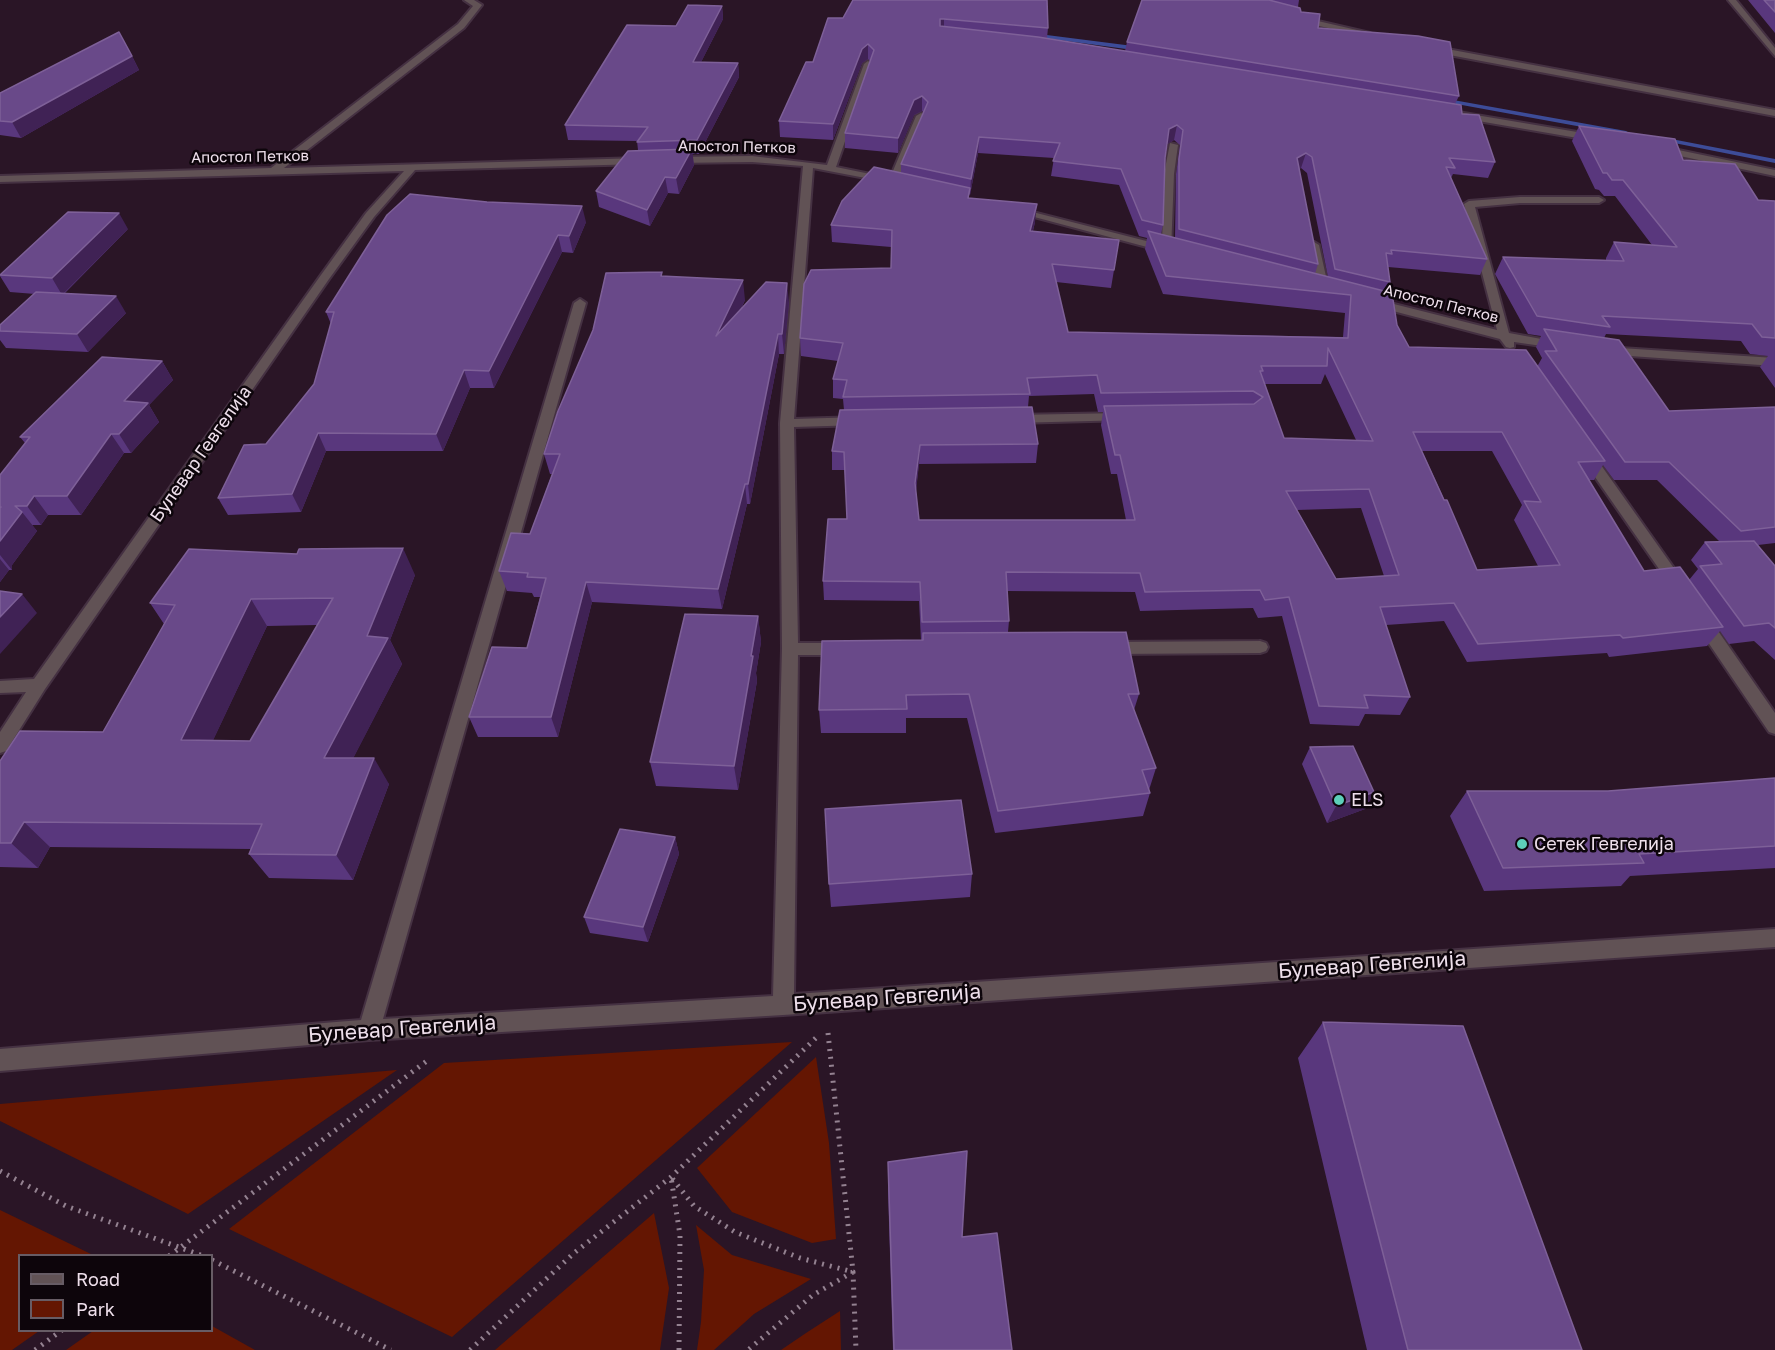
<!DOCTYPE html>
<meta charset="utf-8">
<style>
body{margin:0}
#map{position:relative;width:1775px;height:1350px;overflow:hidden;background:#2a1526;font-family:"Golos Text",sans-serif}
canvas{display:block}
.legend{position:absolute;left:18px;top:1254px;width:195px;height:78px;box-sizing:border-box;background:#0d050b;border:2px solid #675c65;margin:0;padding:8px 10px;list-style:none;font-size:18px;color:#eedfeb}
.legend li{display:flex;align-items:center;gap:12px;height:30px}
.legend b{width:30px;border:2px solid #675c65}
</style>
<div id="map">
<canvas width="1775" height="1350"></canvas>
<ul class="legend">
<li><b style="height:8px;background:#615255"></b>Road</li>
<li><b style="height:16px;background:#641602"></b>Park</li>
</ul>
</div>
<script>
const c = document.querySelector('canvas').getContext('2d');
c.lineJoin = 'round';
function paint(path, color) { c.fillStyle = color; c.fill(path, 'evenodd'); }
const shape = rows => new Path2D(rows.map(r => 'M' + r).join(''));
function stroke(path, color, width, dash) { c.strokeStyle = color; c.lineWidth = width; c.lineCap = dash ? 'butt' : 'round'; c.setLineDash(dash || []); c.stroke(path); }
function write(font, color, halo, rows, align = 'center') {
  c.font = font + ' "Golos Text",sans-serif'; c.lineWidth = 5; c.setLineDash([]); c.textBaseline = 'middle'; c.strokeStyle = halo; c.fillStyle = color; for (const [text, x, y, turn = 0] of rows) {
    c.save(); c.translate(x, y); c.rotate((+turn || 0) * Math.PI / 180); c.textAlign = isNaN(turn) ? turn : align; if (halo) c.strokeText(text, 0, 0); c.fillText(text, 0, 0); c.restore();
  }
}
paint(shape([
 [792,1042,452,1337,229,1229,444,1063],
 [816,1057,829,1143,836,1239,812,1243,732,1212,697,1168],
 [397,1070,188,1214,0,1121,0,1104],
 [0,1210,93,1255,20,1256,20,1330,39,1331,12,1350,0,1350],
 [654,1213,669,1288,660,1350,495,1350],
 [696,1225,732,1255,811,1279,754,1314,714,1350,697,1350,701,1322,704,1270],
 [840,1311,841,1350,781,1350,806,1333],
 [212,1326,255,1350,66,1350,93,1331,212,1330]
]), '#641602');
paint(shape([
 [1031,33,1141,47,1144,49,1141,51,1029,36,1031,33],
 [1442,98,1626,131,1629,133,1626,135,1440,101,1439,100,1442,98],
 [1661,137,1775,159,1775,163,1659,140,1658,139,1661,137]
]), '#3d4c98');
const minor = shape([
 [464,0,474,0,482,5,464,28,284,168,642,158,647,161,642,164,415,170,374,217,329,279,45,689,6,751,0,753,0,732,26,692,0,693,0,681,34,679,321,275,366,213,404,171,0,182,0,176,271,168,458,24,473,6,464,0],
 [1728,0,1736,0,1775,48,1775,56,1728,0],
 [1296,16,1370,33,1371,35,1367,37,1293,20,1293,16,1296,16],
 [1431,46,1775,110,1775,116,1428,51,1427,49,1431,46],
 [868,61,872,64,836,167,890,178,916,116,921,113,926,116,897,184,813,168,794,419,861,417,868,421,861,425,794,427,798,643,843,643,849,645,851,649,849,653,843,655,798,655,794,994,1775,929,1775,947,783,1015,369,1040,0,1071,0,1049,361,1020,574,303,580,299,586,303,383,1019,773,996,782,649,780,423,803,166,752,162,671,163,666,160,671,157,752,156,827,165,864,64,868,61],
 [1458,112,1595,135,1600,138,1595,141,1455,117,1453,115,1458,112],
 [1170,143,1178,145,1174,174,1171,251,1162,251,1008,210,1013,207,1162,245,1164,174,1170,143],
 [1659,146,1775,170,1775,176,1656,151,1654,149,1659,146],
 [1520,197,1599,197,1604,200,1599,203,1520,203,1475,207,1509,333,1563,343,1563,349,1514,342,1514,347,1510,348,1506,347,1500,339,1370,305,1370,301,1374,299,1497,330,1464,204,1469,201,1520,197],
 [1314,242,1319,245,1329,290,1323,293,1317,290,1309,245,1314,242],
 [1605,347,1775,358,1775,366,1601,354,1599,351,1601,348,1605,347],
 [1125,413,1132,417,1130,420,1013,423,1006,419,1013,415,1125,413],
 [1586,450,1591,451,1683,581,1686,585,1683,589,1673,589,1579,454,1586,450],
 [1701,613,1707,615,1775,713,1775,734,1769,732,1695,623,1693,619,1695,615,1701,613],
 [1260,641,1266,643,1268,647,1266,651,1260,653,1109,654,1103,652,1101,648,1103,644,1109,642,1260,641]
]);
stroke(minor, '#453142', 4);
stroke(shape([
 [828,1033,853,1272,856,1350],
 [0,1171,66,1206,203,1256],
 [169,1256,428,1060],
 [212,1260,391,1350],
 [35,1350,62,1330],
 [470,1350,574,1253,671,1177,819,1035],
 [679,1350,680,1235,671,1177,694,1206,735,1232,800,1258,853,1272,813,1295,748,1350]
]), '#948291', 5, [2, 6]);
paint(minor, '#615255');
paint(shape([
 [853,0,1048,28,1047,38,1125,51,1127,42,1142,0,1299,0,1298,7,1301,12,1318,28,1459,96,1455,104,1495,162,1488,178,1453,174,1451,178,1487,259,1480,275,1388,267,1390,282,1386,292,1397,325,1409,347,1538,365,1542,358,1536,347,1541,336,1528,334,1495,274,1503,257,1606,260,1606,258,1614,242,1652,245,1615,196,1604,196,1599,190,1595,189,1572,141,1579,126,1683,160,1758,200,1775,201,1775,388,1760,367,1768,356,1750,354,1741,341,1606,334,1604,338,1669,411,1775,407,1775,543,1758,545,1775,566,1775,660,1754,641,1729,644,1720,631,1707,646,1609,657,1607,653,1467,662,1444,621,1386,625,1410,697,1400,715,1365,714,1359,726,1310,724,1282,616,1258,618,1253,608,1140,611,1135,592,1007,591,1009,621,1008,632,1139,694,1134,710,1156,768,1149,790,1150,793,1143,816,995,833,967,718,906,718,906,733,821,733,819,710,921,640,919,601,824,600,823,581,847,519,845,470,832,470,832,451,844,410,843,399,833,398,833,379,838,361,801,356,800,338,891,268,891,247,832,242,831,225,901,173,901,164,924,113,922,111,914,115,898,153,845,148,845,133,870,61,868,59,862,63,833,140,780,137,779,121,813,62,843,18],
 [1174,140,1180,145,1176,174,1175,238,1161,234,1163,225,1165,158,1167,144],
 [978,153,1054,158,1051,176,1119,185,1139,236,1147,238,1145,249,1163,294,1345,313,1343,337,1068,332,1056,282,1111,288,1119,240,1033,231,1035,222,969,198,969,194,970,195],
 [1301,168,1307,173,1328,277,1315,274,1318,264,1299,169],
 [1325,374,1356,440,1284,438,1265,384,1321,384],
 [1094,394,1098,412,1103,412,1101,425,1111,474,1117,474,1126,520,919,520,916,491,919,464,1036,463,1038,444,1028,407,1029,396],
 [1422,451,1492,451,1522,505,1514,520,1538,566,1477,570],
 [1603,465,1614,480,1657,480,1720,542,1705,542,1691,560,1698,569,1689,580,1644,571,1589,480,1594,480],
 [1361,508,1384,576,1336,579,1297,510],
 [1748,0,1775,0,1775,33],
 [722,6,723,19,701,62,738,63,739,77,699,154,692,154,694,165,679,194,668,193,650,226,599,207,596,191,638,150,637,141,568,140,565,125,676,26],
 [132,56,139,70,21,138,0,135,0,93],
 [586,222,573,253,562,252,494,388,470,388,443,451,326,451,301,512,228,515,218,498,266,444,314,384,331,324,326,312],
 [128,229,64,294,126,313,88,352,6,348,0,340,0,325,35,294,10,292,0,276,0,275],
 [662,272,662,276,745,300,741,309,789,302,784,354,779,354,750,504,747,504,722,609,592,602,558,737,478,737,469,717,527,648,540,597,534,597,532,593,507,591,499,571,530,534,552,474,550,474,544,454,593,330],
 [162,361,173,380,149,405,159,422,131,453,124,453,81,515,48,515,41,525,32,525,37,531,12,565,12,570,9,570,0,582,0,508,25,443,20,437],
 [415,575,390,640,402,664,353,758,389,784,353,880,269,878,249,854,251,849,50,847,38,868,0,867,0,761,103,732,164,624,150,603],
 [317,625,250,741,213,740,267,626],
 [758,616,761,642,756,673,757,681,738,790,656,786,650,762],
 [1310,747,1374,792,1365,809,1327,823,1302,764],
 [1775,778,1775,868,1630,876,1621,886,1484,891,1450,816,1467,791,1608,791],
 [675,837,679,854,648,942,590,933,584,917],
 [972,874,970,897,831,907,829,884],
 [1323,1022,1582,1350,1367,1350,1298,1058],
 [888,1162,1012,1350,893,1350,888,1191]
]), '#59377d');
paint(shape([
 [722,6,723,19,694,76,693,62],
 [940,19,944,19,944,33,939,33],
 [868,44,868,59,862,63,833,140,833,124,862,49],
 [132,56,139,70,21,138,12,122],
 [738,63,739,77,699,154,697,140],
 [922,96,922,111,914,115,898,153,898,138,914,100],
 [1177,125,1174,140,1166,145,1169,129],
 [979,137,978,153,970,195,971,179],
 [692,149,694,165,679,194,676,178],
 [1306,153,1301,168,1293,173,1297,158],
 [665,177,668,193,650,226,647,210],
 [1037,204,1035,222,1028,249,1030,231],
 [582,206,586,222,573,253,569,236],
 [119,213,128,229,62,295,52,278],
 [558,235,562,252,494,388,489,371],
 [743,280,745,300,718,356,716,336],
 [787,283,789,302,784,354,782,334],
 [116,296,126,313,88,352,77,334],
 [778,334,779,354,750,504,748,484],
 [162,361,173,380,149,405,159,422,131,453,119,434,124,401],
 [464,370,470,388,443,451,436,434],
 [318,433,326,451,301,512,292,494],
 [111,434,124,453,81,515,67,496],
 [920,445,919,464,914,502,915,483],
 [745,484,747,504,722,609,718,589],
 [34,496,48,515,41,525,27,506],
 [22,512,37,531,12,565,12,570,0,555,0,541],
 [403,548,415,575,390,640,402,664,340,784,324,758,367,636],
 [0,559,9,570,0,582],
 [586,582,592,602,558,737,551,717],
 [22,594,37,613,0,654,0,617],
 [251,599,267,626,201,766,181,740],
 [758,616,761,642,756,673,757,681,738,790,734,766],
 [374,758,389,784,353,880,336,855],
 [1374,792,1365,809,1327,823,1336,806],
 [24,822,50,847,38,868,11,843],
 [675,837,679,854,648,942,643,927]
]), '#402255');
const building = shape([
 [853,0,1047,0,1048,28,944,19,940,19,940,26,1038,37,1461,105,1462,114,1479,115,1495,162,1449,158,1455,168,1446,167,1487,259,1391,250,1392,254,1386,253,1390,282,1335,269,1312,157,1306,153,1297,158,1318,264,1179,229,1179,159,1183,130,1177,125,1169,129,1165,158,1163,225,1142,220,1121,169,1053,161,1060,143,979,137,971,179,901,164,928,102,922,96,914,100,898,138,845,133,874,50,868,44,862,49,833,124,779,121,806,62,813,62,828,18,843,18,853,0],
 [1142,0,1269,0,1300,8,1301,12,1320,14,1318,28,1418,36,1450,42,1459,96,1127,42,1142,0],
 [1764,0,1775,0,1775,12,1764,0],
 [688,5,722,6,693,62,738,63,697,140,637,142,648,127,565,125,627,25,676,26,688,5],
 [119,32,132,56,12,122,0,121,0,93,119,32],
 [1579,126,1675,139,1683,160,1735,164,1758,200,1775,201,1775,338,1762,337,1752,324,1602,316,1610,327,1537,316,1503,257,1624,261,1614,242,1677,247,1623,180,1612,180,1607,173,1603,173,1579,126],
 [692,149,676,178,665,177,647,210,596,191,628,151,692,149],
 [874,167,970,188,968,198,1037,204,1030,231,1119,240,1114,270,1052,264,1068,332,1348,338,1351,295,1166,276,1148,231,1392,293,1397,325,1409,347,1526,350,1605,461,1578,462,1644,571,1680,567,1723,627,1623,638,1620,635,1478,644,1454,603,1380,607,1410,697,1364,695,1368,708,1319,706,1289,597,1265,600,1260,590,1145,592,1140,573,1006,572,1009,621,922,622,920,582,823,581,828,519,847,519,844,452,832,451,840,410,1032,407,1038,444,920,445,915,483,919,520,1135,520,1120,455,1115,455,1104,406,1254,404,1263,397,1253,391,1101,393,1097,375,1027,378,1030,394,843,397,847,380,833,379,843,343,800,338,804,284,811,270,891,268,892,230,831,225,842,201,874,167],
 [1328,348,1373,441,1284,438,1260,371,1263,371,1261,366,1327,366,1328,348],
 [1413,432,1502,432,1541,502,1524,501,1560,565,1477,570,1447,500,1444,500,1413,432],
 [1369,489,1399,575,1336,579,1286,491,1369,489],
 [410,194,487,202,582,206,569,236,558,235,489,371,464,370,436,434,318,433,292,494,218,498,244,445,266,444,314,384,334,312,326,312,387,215,410,194],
 [68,212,119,213,52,278,0,275,68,212],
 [662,272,661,276,743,280,716,336,766,282,787,283,782,334,778,334,748,484,745,484,718,589,586,582,551,717,469,717,492,647,527,648,546,578,527,577,528,573,499,571,511,533,530,534,560,454,544,454,558,411,593,330,606,273,662,272],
 [36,292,116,296,77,334,0,331,0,325,36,292],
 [1544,329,1619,340,1669,411,1775,407,1775,527,1741,531,1669,462,1625,462,1545,351,1557,351,1544,329],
 [102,357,162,361,124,401,148,403,119,434,111,434,67,496,34,496,27,506,15,506,22,512,0,541,0,508,1,507,0,507,0,475,30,437,20,437,102,357],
 [1754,541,1775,566,1775,628,1769,623,1744,626,1700,566,1722,564,1705,542,1754,541],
 [403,548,367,636,388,638,324,758,374,758,336,855,249,854,262,824,24,822,11,843,0,843,0,761,20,731,103,732,175,605,150,603,189,549,297,554,299,549,403,548],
 [333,598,250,741,181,740,251,599,333,598],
 [0,591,22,594,0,617,0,591],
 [685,614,758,616,751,656,753,656,734,766,650,762,685,614],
 [1126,632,1139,694,1128,694,1156,768,1142,770,1150,793,998,811,969,694,906,695,907,709,819,710,822,641,923,640,923,633,1126,632],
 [1353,746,1374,792,1336,806,1310,747,1353,746],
 [1775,778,1775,846,1639,854,1644,863,1503,868,1467,791,1608,791,1775,778],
 [961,800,972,874,829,884,825,809,961,800],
 [620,829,675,837,643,927,584,917,620,829],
 [1323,1022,1463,1026,1582,1350,1408,1350,1323,1022],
 [967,1151,962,1237,997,1233,1012,1350,894,1350,888,1162,967,1151]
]);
paint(building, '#694989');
stroke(building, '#7e6098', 1.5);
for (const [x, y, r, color] of [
 [1339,800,6,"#5dceb9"],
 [1522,844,6,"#5dceb9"]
]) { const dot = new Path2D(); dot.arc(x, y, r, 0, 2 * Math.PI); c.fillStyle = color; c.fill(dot); stroke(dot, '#0d050b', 2); }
write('15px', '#eedfeb', '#0d050b', [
 ["Апостол Петков",737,147,1],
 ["Апостол Петков",250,157,-1],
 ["Апостол Петков",1441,304,14]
]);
write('18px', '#eedfeb', '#0d050b', [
 ["Булевар Гевгелија",201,454,-55]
]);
write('18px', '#eedfeb', '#0d050b', [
 ["ELS",1351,800],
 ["Сетек Гевгелија",1534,844]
], 'left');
write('21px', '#eedfeb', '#0d050b', [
 ["Булевар Гевгелија",1372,965,-4],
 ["Булевар Гевгелија",887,998,-4],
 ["Булевар Гевгелија",402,1029,-4]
]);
</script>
